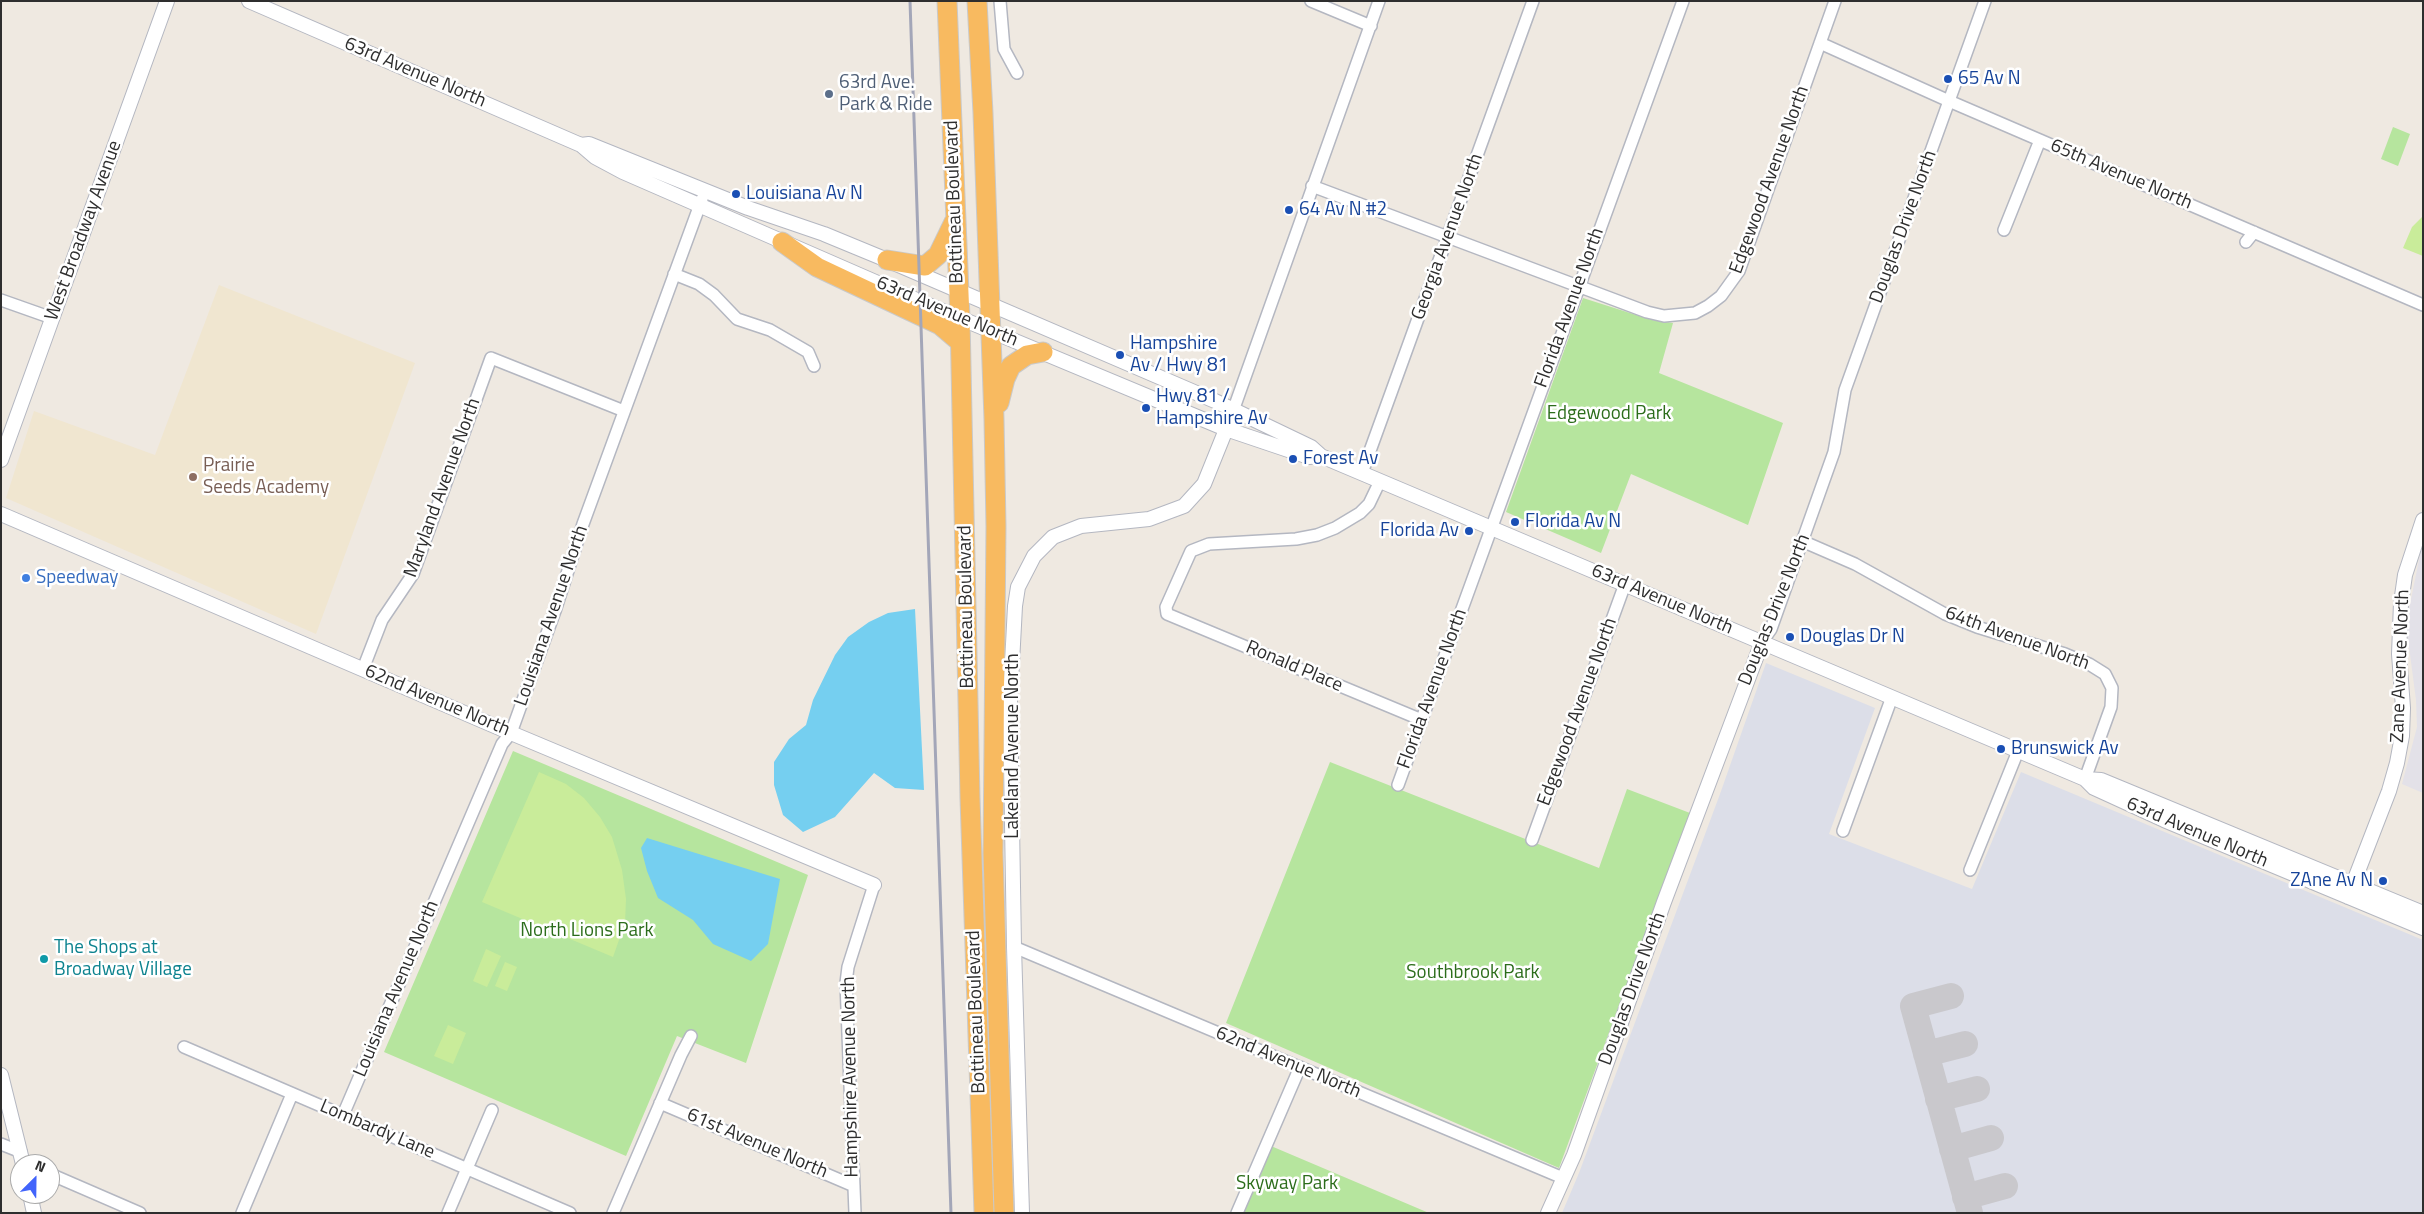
<!DOCTYPE html>
<style>
body{margin:0}
#map{position:relative;width:2424px;height:1214px;overflow:hidden;background:#efe9e1;font-family:"Titillium Web",sans-serif}
canvas{display:block}
.frame{position:absolute;inset:0;border:2px solid #2e2e2e;pointer-events:none}
.north{position:absolute;left:10px;top:1154px;width:50px;height:50px;box-sizing:border-box;background:#fff;border:1px solid #ababab;border-radius:50%;rotate:23deg;font-size:14px;font-weight:700;line-height:20px;text-align:center;color:#2e2e2e}
.north::after{content:'';display:block;margin:auto;width:18px;height:22px;background:#4264fb;clip-path:polygon(50% 0,100% 100%,50% 72%,0 100%)}
</style>
<div id="map">
<canvas width="2424" height="1214"></canvas>
<div class="frame"></div>
<div class="north">N</div>
</div>
<script>
const c = document.querySelector('canvas').getContext('2d');
c.lineJoin = 'round';
function paint(path, color) { c.fillStyle = color; c.fill(path, 'evenodd'); }
const shape = rows => new Path2D(rows.map(r => 'M' + r).join(''));
function stroke(path, color, width, dash) { c.strokeStyle = color; c.lineWidth = width; c.lineCap = dash ? 'butt' : 'round'; c.setLineDash(dash || []); c.stroke(path); }
function write(font, color, halo, rows, align = 'center') {
  c.font = font + ' "Titillium Web",sans-serif'; c.lineWidth = 5; c.setLineDash([]); c.textBaseline = 'middle'; c.strokeStyle = halo; c.fillStyle = color; for (const [text, x, y, turn = 0] of rows) {
    c.save(); c.translate(x, y); c.rotate((+turn || 0) * Math.PI / 180); c.textAlign = isNaN(turn) ? turn : align; if (halo) c.strokeText(text, 0, 0); c.fillText(text, 0, 0); c.restore();
  }
}
paint(shape([
 [2423,540,2423,793,2402,784,2417,727,2416,700,2406,624]
]), '#e3e1e8');
paint(shape([
 [219,285,415,363,316,634,6,498,34,411,155,455]
]), '#f0e6d0');
paint(shape([
 [1766,663,1875,708,1829,834,1972,889,2021,772,2423,940,2423,1213,1562,1213,1579,1173,1720,794]
]), '#dcdee8');
paint(shape([
 [2393,127,2410,134,2398,166,2381,159],
 [1583,298,1652,320,1673,323,1659,373,1783,423,1748,525,1631,474,1601,553,1506,512],
 [513,751,808,875,746,1063,677,1036,626,1156,384,1052],
 [1330,762,1599,868,1627,789,1690,813,1559,1168,1226,1023],
 [1271,1146,1429,1213,1242,1213]
]), '#b6e59e');
paint(shape([
 [2423,216,2423,256,2403,248,2412,227],
 [539,772,566,784,584,798,600,817,612,837,622,870,626,899,625,923,613,957,482,902],
 [486,949,501,956,487,987,473,981],
 [505,962,517,967,507,991,495,986],
 [448,1025,466,1033,453,1064,434,1056]
]), '#c9ec9a');
paint(shape([
 [915,609,924,790,895,788,874,773,835,817,803,832,783,815,774,785,774,762,789,739,806,725,813,700,835,655,848,637,869,622,888,613],
 [647,838,780,879,768,944,751,961,713,944,693,920,658,898,647,871,641,848]
]), '#75cff0');
stroke(shape([
 [1951,996,1913,1006,1970,1213],
 [1926,1054,1965,1044],
 [1938,1099,1977,1089],
 [1952,1149,1991,1138],
 [1965,1197,2005,1186]
]), '#c9c8cc', 26);
const minor = shape([
 [1000,1,1004,49,1017,73],
 [1311,1,1371,26],
 [1820,43,1949,101,2423,305],
 [1312,186,1647,312,1664,316,1695,313,1708,306,1721,296,1739,271,1835,1],
 [2004,230,2040,140],
 [2246,242,2254,232],
 [674,274,699,284,714,295,737,319,770,330,808,352,814,366],
 [1,300,52,318],
 [1233,411,1379,1],
 [1362,473,1533,1],
 [1380,481,1369,504,1360,513,1335,528,1317,535,1296,539,1209,544,1191,551,1166,607,1167,614,1422,720],
 [1802,541,1855,564,1945,614,1977,627,2065,654,2089,664,2105,674,2112,688,2111,707,2085,779],
 [1762,642,1771,629,1834,452,1845,390,1985,1],
 [363,669,382,620,413,574,491,358,624,411],
 [1398,785,1683,1],
 [1843,831,1892,697],
 [1532,840,1625,584],
 [1970,870,2018,751],
 [1014,947,1563,1178],
 [184,1047,570,1213],
 [660,1103,854,1186],
 [343,1115,502,744,511,733,555,611,583,524,702,199],
 [1,1144,21,1152],
 [50,1174,140,1213],
 [242,1213,292,1094],
 [448,1213,492,1110],
 [613,1213,681,1055,691,1036],
 [855,1213,846,983,848,967,874,885],
 [1237,1213,1300,1067]
]);
const tertiary = shape([
 [249,1,581,145,595,157,623,172,919,301,1226,429,1309,457,1321,456],
 [581,145,589,144,748,208,824,234,887,260,1215,401,1311,447,1321,456,2085,779,2101,780,2423,913],
 [1,460,167,1],
 [1,514,511,733,874,885],
 [2085,779,2094,788,2164,820,2423,928],
 [2348,897,2389,791,2397,763,2402,736,2403,708,2399,654,2401,603,2405,575,2423,520],
 [1,1075,23,1164],
 [30,1194,34,1213],
 [1022,1213,1014,947,1010,701,1015,606,1018,587,1034,556,1053,537,1081,526,1149,519,1184,506,1204,484,1229,422],
 [1548,1213,1574,1155,1664,902,1762,642]
]);
const trunk = shape([
 [947,1,960,318,970,798,984,1213],
 [977,1,983,113,994,419,996,526,993,853,1004,1213],
 [782,242,817,267,940,325,960,342],
 [887,260,925,266,938,255,954,222],
 [999,403,1005,379,1011,366,1027,355,1043,352]
]);
stroke(minor, '#b4b7c1', 14);
stroke(tertiary, '#b4b7c1', 16);
stroke(trunk, '#c9c9c9', 21);
stroke(minor, '#fff', 11);
stroke(tertiary, '#fff', 14);
stroke(trunk, '#f8ba60', 19);
stroke(shape([
 [910,1,951,1213]
]), '#a3a6b8', 3);
for (const [x, y, r, color] of [
 [1948,79,5,"#1a4fb4"],
 [829,94,5,"#5c6f8a"],
 [736,194,5,"#1a4fb4"],
 [1289,210,5,"#1a4fb4"],
 [1120,355,5,"#1a4fb4"],
 [1146,408,5,"#1a4fb4"],
 [1293,459,5,"#1a4fb4"],
 [193,477,5,"#8d6e63"],
 [1515,522,5,"#1a4fb4"],
 [1469,531,5,"#1a4fb4"],
 [26,578,5,"#3f7fe0"],
 [1790,637,5,"#1a4fb4"],
 [2001,749,5,"#1a4fb4"],
 [2383,881,5,"#1a4fb4"],
 [44,959,5,"#0f9aa8"]
]) { const dot = new Path2D(); dot.arc(x, y, r, 0, 2 * Math.PI); c.fillStyle = color; c.fill(dot); stroke(dot, '#fff', 2); }
write('19px', '#2e2e2e', '#fff', [
 ["63rd Avenue North",415,73,23],
 ["65th Avenue North",2121,175,23],
 ["Edgewood Avenue North",1770,180,-70],
 ["Bottineau Boulevard",955,202,-92],
 ["Douglas Drive North",1904,227,-70],
 ["West Broadway Avenue",84,231,-70],
 ["Georgia Avenue North",1448,237,-70],
 ["Florida Avenue North",1570,308,-70],
 ["63rd Avenue North",947,312,23],
 ["Maryland Avenue North",443,488,-70],
 ["63rd Avenue North",1662,600,23],
 ["Bottineau Boulevard",967,607,-91],
 ["Douglas Drive North",1775,610,-68],
 ["Louisiana Avenue North",552,616,-71],
 ["64th Avenue North",2017,639,20],
 ["Zane Avenue North",2401,666,-88],
 ["Ronald Place",1294,667,23],
 ["Florida Avenue North",1433,689,-70],
 ["62nd Avenue North",437,701,23],
 ["Edgewood Avenue North",1578,712,-70],
 ["Lakeland Avenue North",1013,746,-90],
 ["63rd Avenue North",2197,833,23],
 ["Louisiana Avenue North",397,989,-67],
 ["Douglas Drive North",1633,989,-70],
 ["Bottineau Boulevard",977,1012,-92],
 ["62nd Avenue North",1288,1063,23],
 ["Hampshire Avenue North",851,1077,-91],
 ["Lombardy Lane",377,1130,23],
 ["61st Avenue North",757,1144,23]
]);
write('19px', '#164399', '#fff', [
 ["65 Av N",1958,79],
 ["Louisiana Av N",746,194],
 ["64 Av N #2",1299,210],
 ["Hampshire",1130,344],
 ["Av / Hwy 81",1130,366],
 ["Hwy 81 /",1156,397],
 ["Hampshire Av",1156,419],
 ["Forest Av",1303,459],
 ["Florida Av N",1525,522],
 ["Florida Av",1459,531,"right"],
 ["Douglas Dr N",1800,637],
 ["Brunswick Av",2011,749],
 ["ZAne Av N",2373,881,"right"]
], 'left');
write('19px', '#4e5e75', '#fff', [
 ["63rd Ave.",839,83],
 ["Park & Ride",839,105]
], 'left');
write('19px', '#2c6d1b', '#fff', [
 ["Edgewood Park",1609,414],
 ["North Lions Park",587,931],
 ["Southbrook Park",1473,973],
 ["Skyway Park",1287,1184]
]);
write('19px', '#785e54', '#fff', [
 ["Prairie",203,466],
 ["Seeds Academy",203,488]
], 'left');
write('19px', '#366cbe', '#fff', [
 ["Speedway",36,578]
], 'left');
write('19px', '#0d838f', '#fff', [
 ["The Shops at",54,948],
 ["Broadway Village",54,970]
], 'left');
</script>
